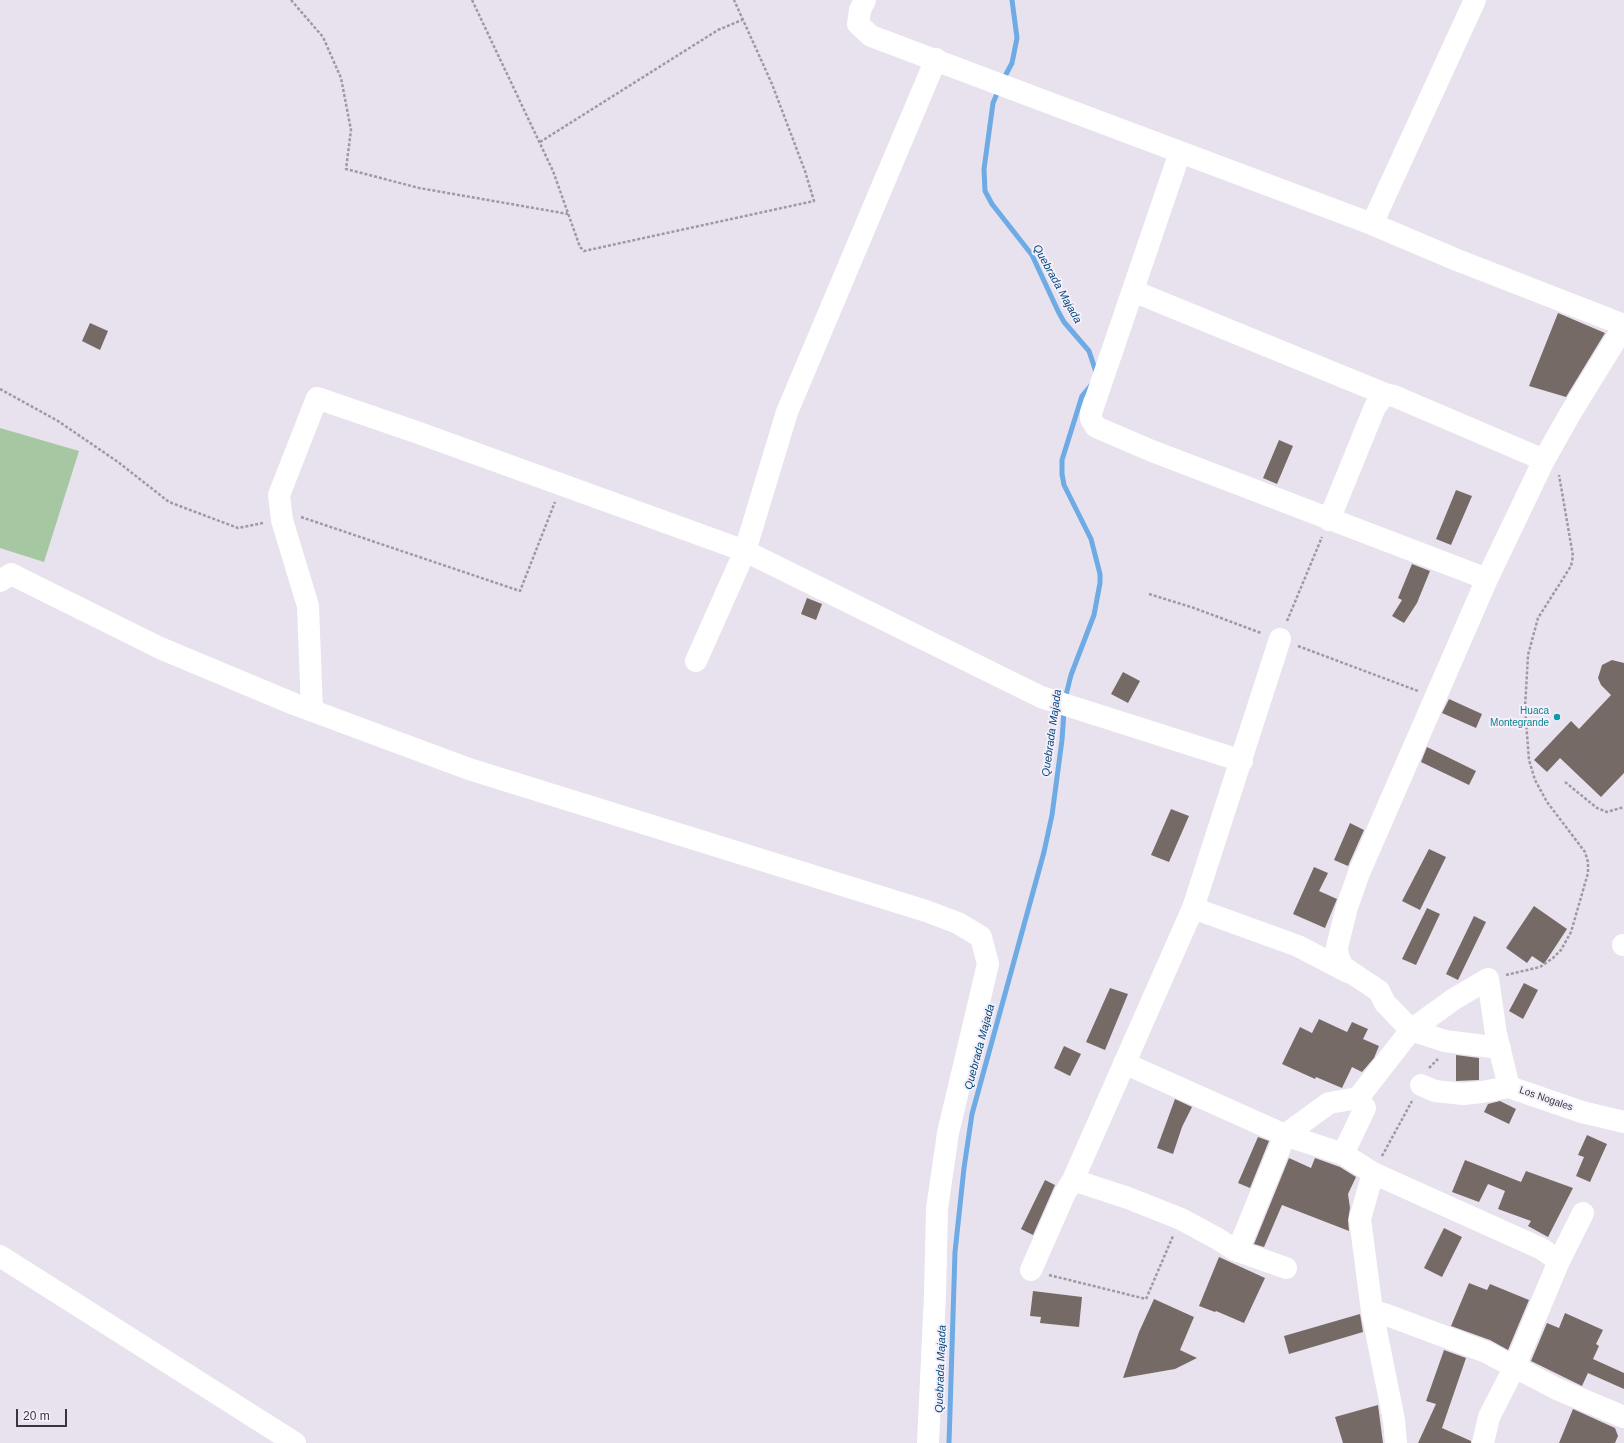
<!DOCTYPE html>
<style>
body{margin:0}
#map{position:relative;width:1624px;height:1443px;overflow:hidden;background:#e7e2ed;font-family:Arial,sans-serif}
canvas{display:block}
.scale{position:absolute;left:16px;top:1409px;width:51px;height:18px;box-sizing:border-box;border:2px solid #39373b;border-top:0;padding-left:5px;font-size:12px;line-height:14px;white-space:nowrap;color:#39373b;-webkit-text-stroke:3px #f4effa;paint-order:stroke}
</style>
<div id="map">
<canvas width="1624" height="1443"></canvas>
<div class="scale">20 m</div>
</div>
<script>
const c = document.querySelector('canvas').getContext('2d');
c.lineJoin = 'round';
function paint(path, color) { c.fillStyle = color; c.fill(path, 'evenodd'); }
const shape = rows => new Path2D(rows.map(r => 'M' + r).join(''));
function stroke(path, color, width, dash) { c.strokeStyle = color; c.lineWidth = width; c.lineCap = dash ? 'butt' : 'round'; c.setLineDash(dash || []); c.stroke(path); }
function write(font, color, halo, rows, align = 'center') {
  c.font = font + ' Arial,sans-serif'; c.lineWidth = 4; c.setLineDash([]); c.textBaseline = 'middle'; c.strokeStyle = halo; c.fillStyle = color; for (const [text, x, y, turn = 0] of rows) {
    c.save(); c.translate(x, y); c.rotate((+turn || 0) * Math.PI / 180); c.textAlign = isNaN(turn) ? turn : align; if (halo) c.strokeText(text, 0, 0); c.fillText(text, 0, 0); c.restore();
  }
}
paint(shape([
 [0,428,79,451,44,562,0,548]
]), '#a5c7a1');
stroke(shape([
 [1003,80,1012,63,1017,38,1012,0],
 [999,89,993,103,984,169,985,191,992,204,1032,255,1058,311,1064,322,1089,351,1096,372],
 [1065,699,1071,675,1094,615,1100,583,1100,574,1091,539,1064,485,1062,474,1062,460,1082,396,1092,384],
 [949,1443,955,1252,964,1168,972,1114,1044,852,1052,815,1062,740,1064,711]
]), '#6eabe4', 5);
paint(shape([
 [1558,313,1605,333,1566,397,1529,386],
 [90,323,108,331,100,350,82,341],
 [1279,440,1293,446,1277,484,1263,478],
 [1456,490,1472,496,1451,545,1436,539],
 [1412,564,1430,571,1417,603,1404,623,1392,616,1402,600,1398,598],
 [807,598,822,604,816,620,801,614],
 [1612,660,1624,663,1624,773,1601,797,1560,758,1547,772,1534,760,1571,721,1579,729,1611,695,1601,685,1598,678,1602,665],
 [1123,672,1140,681,1128,703,1111,694],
 [1449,699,1482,714,1476,728,1442,713],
 [1427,747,1476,771,1469,785,1421,762],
 [1171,809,1189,816,1169,862,1151,855],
 [1350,823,1364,830,1348,866,1334,860],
 [1429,849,1446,857,1420,910,1402,901],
 [1314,867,1328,873,1319,891,1337,899,1325,928,1293,914],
 [1534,906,1567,929,1544,964,1532,956,1527,963,1506,948],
 [1427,908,1440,914,1416,965,1402,959],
 [1474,916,1486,922,1458,980,1446,974],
 [1524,983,1538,990,1523,1019,1509,1011],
 [1110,988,1128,994,1105,1050,1086,1042],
 [1319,1019,1347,1032,1352,1022,1368,1029,1363,1039,1379,1046,1374,1058,1362,1072,1352,1067,1342,1088,1316,1077,1315,1079,1282,1064,1300,1027,1312,1033],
 [1064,1046,1081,1054,1070,1076,1054,1068],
 [1456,1055,1479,1058,1479,1080,1456,1081],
 [1175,1099,1192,1107,1182,1127,1173,1154,1157,1148],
 [1500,1101,1516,1109,1509,1124,1484,1112,1488,1104],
 [1587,1135,1607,1144,1590,1182,1576,1176,1584,1157,1578,1155],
 [1258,1137,1269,1141,1250,1188,1238,1183],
 [1289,1158,1311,1168,1315,1158,1340,1167,1356,1177,1348,1194,1350,1208,1348,1220,1349,1231,1282,1205,1264,1247,1254,1244],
 [1465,1160,1521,1182,1526,1171,1573,1188,1548,1237,1528,1226,1531,1221,1498,1209,1505,1191,1488,1184,1479,1202,1452,1192],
 [1045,1180,1055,1185,1033,1235,1021,1229],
 [1444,1228,1462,1237,1442,1277,1424,1268],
 [1219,1257,1265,1278,1244,1323,1216,1311,1215,1312,1199,1306],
 [1469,1283,1487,1290,1490,1284,1529,1300,1508,1350,1490,1340,1451,1326],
 [1033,1291,1082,1297,1079,1327,1040,1323,1041,1317,1030,1316],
 [1154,1299,1194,1317,1180,1350,1197,1358,1175,1369,1123,1378,1139,1332],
 [1565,1313,1603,1330,1596,1344,1599,1346,1593,1359,1624,1373,1624,1389,1588,1373,1582,1386,1531,1361,1547,1323,1559,1328],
 [1360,1314,1363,1332,1289,1354,1284,1336],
 [1444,1350,1466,1358,1442,1428,1471,1441,1471,1443,1418,1443,1436,1404,1426,1401],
 [1378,1405,1383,1443,1343,1443,1335,1417],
 [1573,1409,1615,1428,1618,1436,1615,1443,1559,1443]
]), '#766a67');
stroke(shape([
 [291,0,323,37,341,78,351,130,346,169,419,188,568,214],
 [472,0,553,171,580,247,584,251,814,201,805,171,772,84,734,0],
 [540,142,718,30,742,20],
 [0,389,58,421,118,462,169,502,238,528,263,523],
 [301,517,520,591,555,502],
 [1149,594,1194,608,1261,633],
 [1287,621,1322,537],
 [1298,646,1418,691],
 [1565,782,1597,808,1607,812,1624,807],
 [1506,975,1540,967,1553,958,1561,950,1571,932,1588,873,1588,862,1585,852,1547,802,1535,780,1529,760,1525,708,1528,655,1538,618,1571,566,1573,556,1559,475],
 [1429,1068,1438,1059],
 [1382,1156,1412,1101],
 [1049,1275,1146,1299,1173,1236]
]), '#9e9aa2', 2.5, [3, 2]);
stroke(shape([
 [865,0,860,10,858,24,871,36,1372,224,1457,260,1624,325],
 [1180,152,1091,413,1091,419,1096,427,1152,451,1487,579],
 [1372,224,1475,0],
 [1133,291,1385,394],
 [1329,520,1375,407,1385,394,1394,396,1544,460],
 [0,581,11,574,160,648,294,704,469,769,926,911,958,923,981,937,988,964,948,1133,937,1209,935,1295,928,1443],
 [696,661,745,551,787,412,936,59],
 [312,711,308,606,282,520,279,495,317,398,419,433,745,551,1041,697,1242,761],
 [1193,908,1280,639],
 [1623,945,1624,945],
 [1500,1048,1445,1041,1411,1030,1385,1003,1379,991,1343,967,1338,956,1337,947,1347,907,1359,873,1487,579,1544,460,1570,414,1624,326],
 [1124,1063,1285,1135,1343,1154],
 [1421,1085,1435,1091,1463,1094,1482,1092,1509,1087,1582,1112,1624,1122],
 [1373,1173,1360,1219,1372,1311,1394,1420,1396,1443],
 [1073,1180,1193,908,1298,946,1348,972],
 [1235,1250,1243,1238,1285,1135,1329,1103,1358,1098],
 [0,1256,295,1443],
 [1559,1261,1583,1213],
 [1031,1270,1065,1193,1073,1180,1128,1198,1181,1219,1218,1239,1235,1250,1286,1268],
 [1372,1311,1387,1315,1486,1352,1557,1389,1624,1417],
 [1483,1443,1489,1417,1515,1366,1559,1261,1542,1249,1373,1173,1343,1154,1365,1108,1358,1098,1411,1030,1454,999,1488,979,1496,1034,1509,1087]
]), '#fff', 22);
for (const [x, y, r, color] of [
 [1557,717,4,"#0f9aa8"]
]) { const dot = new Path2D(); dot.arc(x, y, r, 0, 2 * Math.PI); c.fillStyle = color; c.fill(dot); stroke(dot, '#f4effa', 1.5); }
write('10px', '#0d838f', '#f4effa', [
 ["Huaca",1549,711],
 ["Montegrande",1549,723]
], 'right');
write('10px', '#39373b', '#f4effa', [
 ["Los Nogales",1546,1099,19]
]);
write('italic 11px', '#00497d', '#f4effa', [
 ["Quebrada Majada",1057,284,61],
 ["Quebrada Majada",1052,733,-82],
 ["Quebrada Majada",980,1047,-75],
 ["Quebrada Majada",941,1369,-88]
]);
</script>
